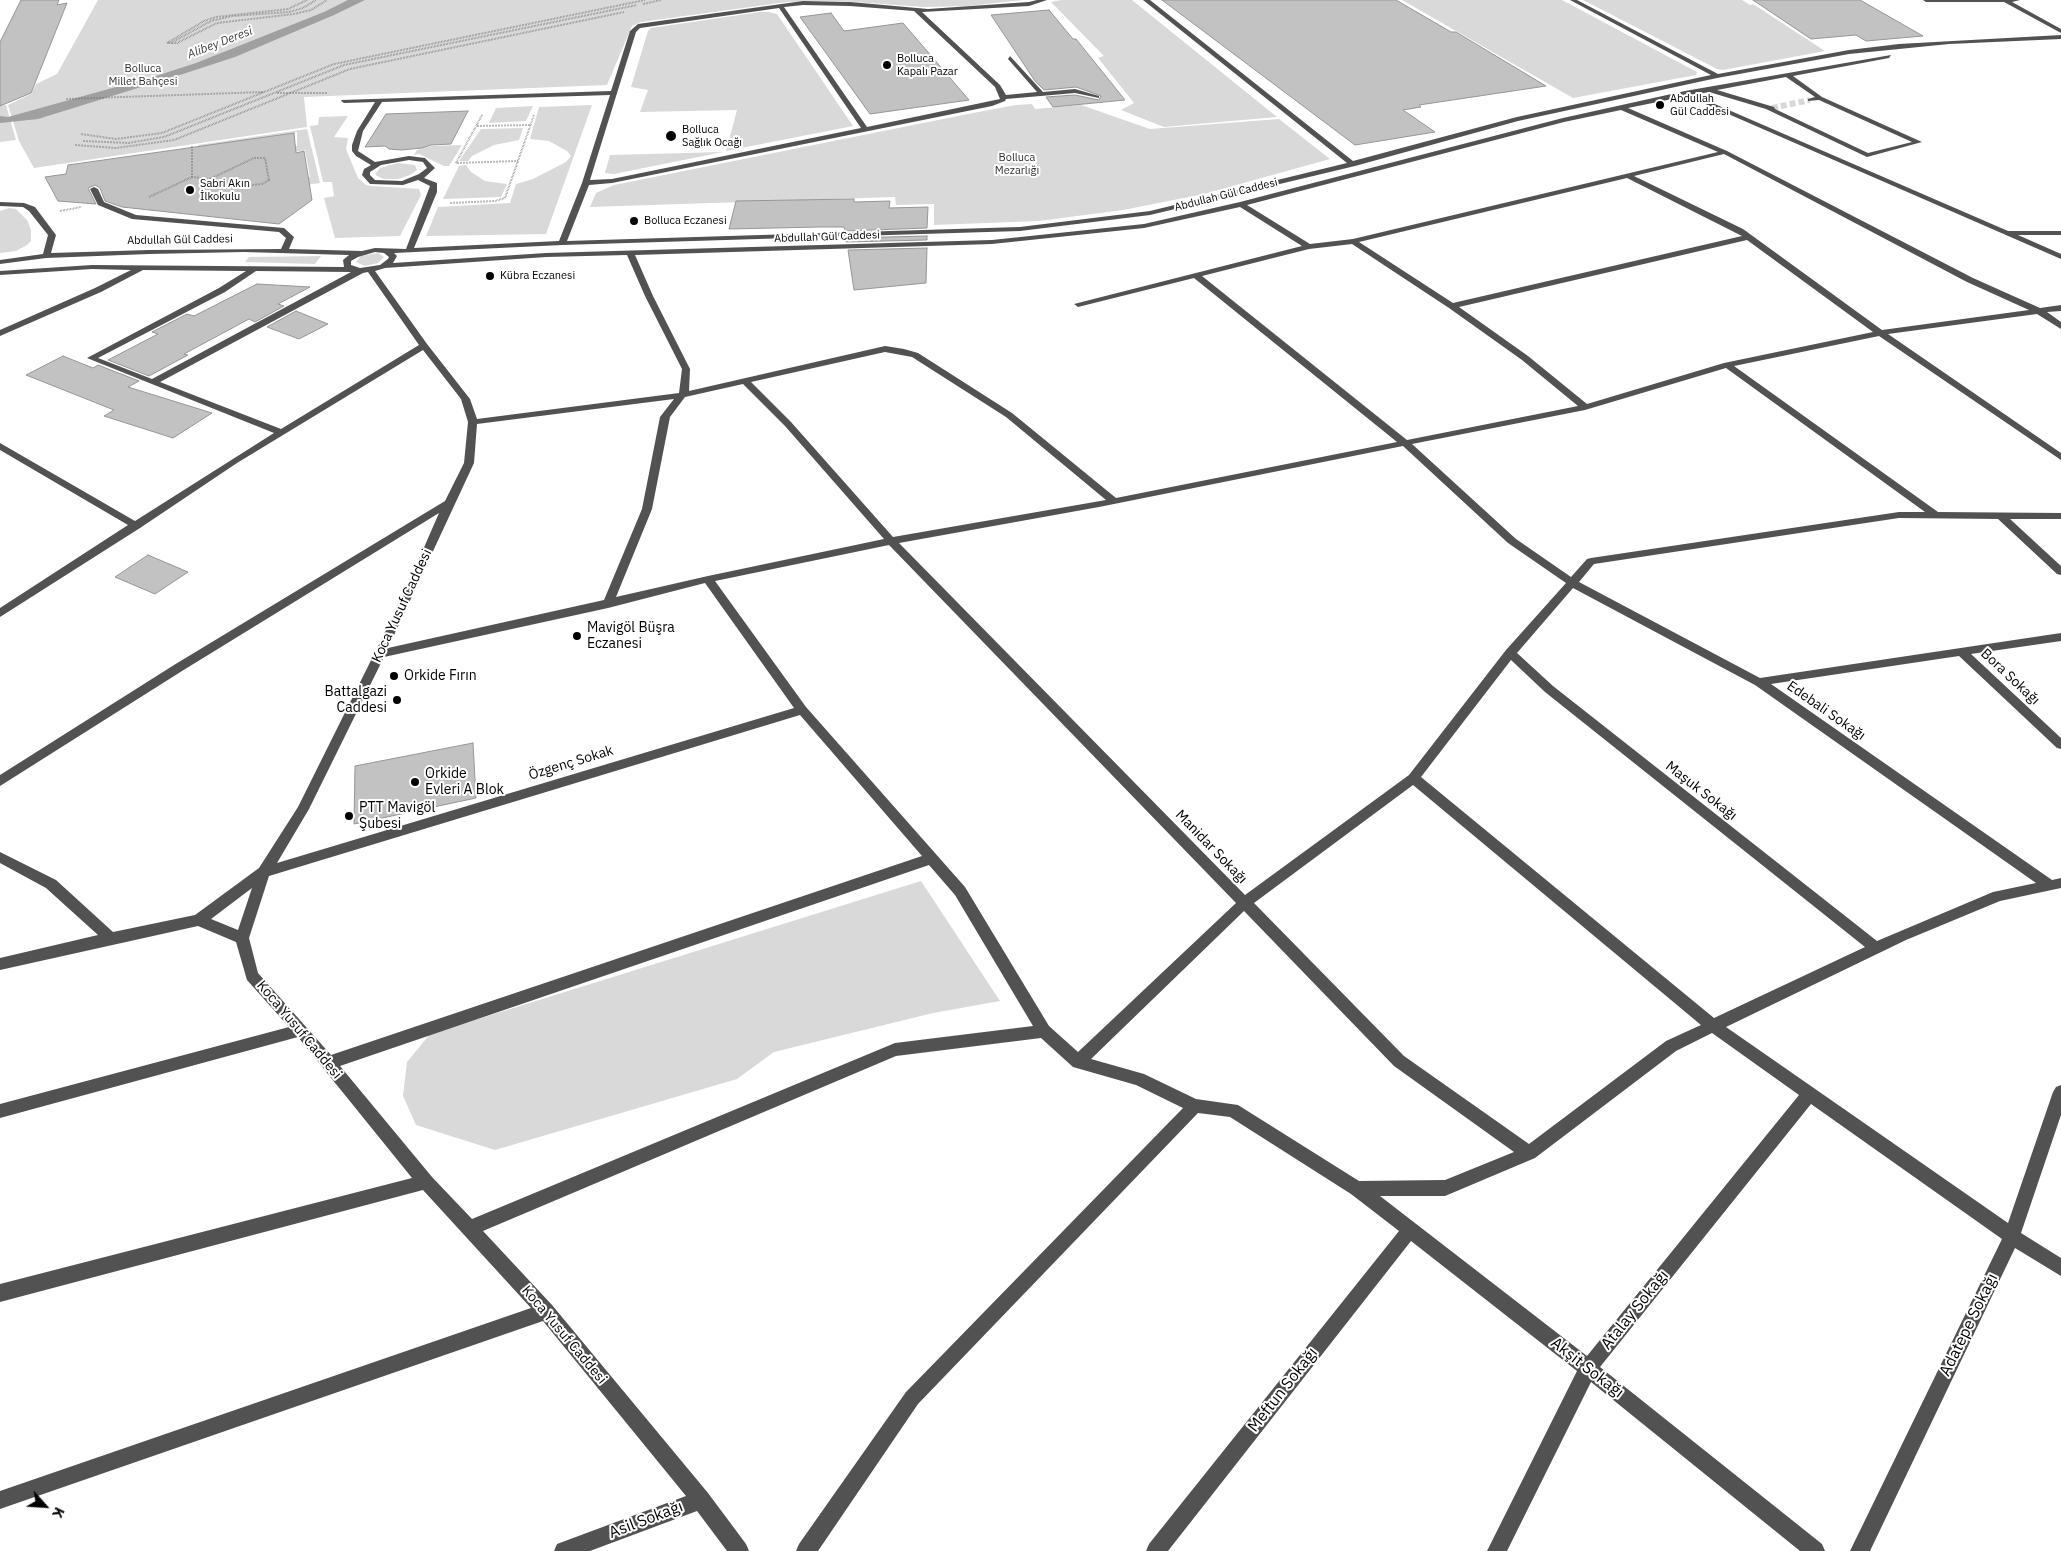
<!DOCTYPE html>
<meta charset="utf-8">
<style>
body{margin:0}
#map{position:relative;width:2061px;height:1551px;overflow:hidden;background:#fff;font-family:"IBM Plex Sans",sans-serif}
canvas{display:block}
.north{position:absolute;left:20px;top:1481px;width:50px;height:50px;-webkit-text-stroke:4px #fff;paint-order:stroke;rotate:116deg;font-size:14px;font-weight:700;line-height:20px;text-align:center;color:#000}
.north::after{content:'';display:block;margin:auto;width:18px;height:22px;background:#000;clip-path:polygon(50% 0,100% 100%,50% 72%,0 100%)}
</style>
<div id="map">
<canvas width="2061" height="1551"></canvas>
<div class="north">K</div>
</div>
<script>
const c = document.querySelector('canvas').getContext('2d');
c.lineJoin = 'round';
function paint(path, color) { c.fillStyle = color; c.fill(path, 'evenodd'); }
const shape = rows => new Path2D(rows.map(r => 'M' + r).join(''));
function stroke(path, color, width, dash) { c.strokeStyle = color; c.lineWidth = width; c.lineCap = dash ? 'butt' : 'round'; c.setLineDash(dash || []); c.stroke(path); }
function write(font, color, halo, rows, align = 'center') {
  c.font = font + ' "IBM Plex Sans",sans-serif'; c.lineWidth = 4; c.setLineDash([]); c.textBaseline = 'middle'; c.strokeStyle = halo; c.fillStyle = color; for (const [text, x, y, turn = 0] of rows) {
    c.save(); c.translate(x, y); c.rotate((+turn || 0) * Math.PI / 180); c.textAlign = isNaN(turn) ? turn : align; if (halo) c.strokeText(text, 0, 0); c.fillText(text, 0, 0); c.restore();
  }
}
paint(shape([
 [98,0,1023,0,969,6,924,7,841,1,809,1,787,2,641,22,632,26,607,85,304,97,307,127,34,168,19,141,8,105,31,94,36,84,57,74],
 [1061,0,1132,0,1277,117,1164,127,1121,110,1134,103,1098,58,1104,56,1051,2],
 [1402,0,1562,0,1697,72,1696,75,1573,98],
 [1583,0,1742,0,1750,5,1753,4,1825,51,1723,70,1717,69],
 [760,12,769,12,777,14,853,126,726,151,737,110,640,112,648,90,631,87,648,31,651,28],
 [1032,104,1035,109,1081,105,1150,129,1279,119,1330,159,1204,194,1123,210,1039,221,934,225,934,204,896,205,895,197,590,207,596,193,614,185,973,113,1016,105],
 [6,105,16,140,0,142,0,106],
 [592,105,546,234,426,236,438,207,510,203,516,184,533,179,566,162,571,156,567,151,549,141,530,139,539,107],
 [533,106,526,121,489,123,496,108],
 [348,116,334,137,348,138,346,149,358,178,366,185,372,186,419,189,421,195,400,236,335,238,324,198,334,196,332,182,323,182,310,126,318,125,319,117],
 [523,128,519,140,494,145,472,156,468,161,459,161,481,129],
 [307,129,320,183,306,185,276,183,310,177,305,150,294,152,292,147,297,146,297,132,212,145,203,176,198,145],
 [462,145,449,166,444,166,419,154,414,155,417,150,431,146],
 [723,152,614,174,605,173,610,155],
 [398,163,415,165,417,170,410,175,398,179,384,179,377,176,375,174,380,168],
 [466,165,471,172,485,181,507,184,501,197,443,199,459,166],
 [9,208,16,209,27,220,31,230,31,241,27,245,16,251,0,253,0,211],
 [378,253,384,257,378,263,365,266,356,262,361,256],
 [321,256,315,264,245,262,249,257],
 [921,881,1000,1001,933,1013,774,1052,737,1079,495,1150,416,1125,403,1096,407,1062,430,1034]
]), '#d9d9d9');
paint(shape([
 [348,0,365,0,334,15,235,57,183,74,38,119,0,123,0,116,8,117,159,75,196,63,324,12]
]), '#a0a0a0');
const building = shape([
 [21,0,59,0,57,5,67,3,31,93,0,106,0,42,21,0],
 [1162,0,1396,0,1451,32,1456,32,1546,86,1419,105,1421,107,1403,110,1435,132,1355,145,1162,0],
 [1753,0,1860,0,1923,36,1866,41,1856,35,1811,39,1753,0],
 [1049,10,1073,39,1076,39,1125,100,1053,107,1046,97,1075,95,1099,100,1101,96,1076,87,1044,90,1035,81,991,15,1049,10],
 [831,13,844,31,903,23,969,100,870,114,800,17,831,13],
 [468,111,451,144,431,145,422,148,401,150,389,149,385,146,365,147,386,114,468,111],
 [294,133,296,153,304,151,312,200,279,224,122,207,105,201,100,188,95,185,88,188,96,204,58,201,45,177,66,174,68,165,294,133],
 [854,199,854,202,890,201,889,208,928,207,927,228,845,231,844,227,820,227,729,229,736,201,854,199],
 [927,236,927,240,846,242,846,238,927,236],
 [927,248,926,283,854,290,848,250,927,248],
 [257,284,310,287,278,304,284,306,255,322,249,319,184,354,188,355,149,376,108,360,158,334,152,332,187,314,194,316,257,284],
 [296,311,328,324,299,339,267,327,296,311],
 [63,356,93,368,98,365,139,381,128,387,212,413,173,438,104,416,114,410,26,375,63,356],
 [148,555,188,572,155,594,115,577,148,555],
 [473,743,476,798,354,824,355,766,473,743]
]);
paint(building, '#c2c2c2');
stroke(building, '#969696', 1);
stroke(shape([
 [1772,108,1810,100]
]), '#d9d9d9', 6, [6, 3]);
stroke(shape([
 [307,0,288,9,216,17,204,21,167,43,177,43,217,23,294,14,311,10,327,0],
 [643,4,661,0],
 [171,43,211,21,232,16,289,12,303,8,316,0],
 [277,93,328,93],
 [66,99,263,92],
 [477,126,530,125],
 [81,134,116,139,162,133,334,64,645,0],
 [83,141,128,143,164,137,344,65,637,5],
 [75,145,116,148,174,140,350,69,624,12],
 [192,146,192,177,210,179],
 [254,158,265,158,269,180,262,184,252,185,210,179,254,158],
 [456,163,482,115],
 [457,163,518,161],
 [149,197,192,177],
 [450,203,495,201,505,198,534,115],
 [60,211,81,207]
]), '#747474', 2, [0.5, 1]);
paint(shape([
 [1037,0,1047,0,1029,6,922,12,1000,85,1006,95,1037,92,1008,59,1010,56,1043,92,1075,89,1099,96,1099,98,1075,93,1006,99,1005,101,992,106,612,183,589,185,567,241,1020,227,1150,211,1347,163,1143,0,1150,0,1353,161,1517,117,1711,75,1570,0,1577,0,1718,74,1849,50,1899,44,2061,35,2061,39,1949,44,1849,54,1717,78,1518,121,1355,166,1150,215,1020,231,562,245,394,253,397,256,393,263,546,253,992,240,1144,224,1240,202,1563,118,1685,91,1891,55,1889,58,1793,76,1822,97,1922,142,1867,157,1766,109,1709,92,1694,95,2008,231,2061,231,2061,235,2018,235,2061,254,2061,259,1687,96,1628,108,1727,151,1973,278,2040,308,2061,305,2061,311,2047,312,2061,322,2061,329,2037,314,1888,334,2061,453,2061,460,1879,336,1734,366,1938,512,2061,513,2061,519,2010,519,2061,566,2061,575,2057,574,1998,519,1899,518,1594,564,1579,582,1760,678,2061,633,2061,641,1971,654,2061,738,2061,749,2057,748,1959,656,1771,684,2052,880,2061,878,2061,888,2000,901,1906,940,1726,1027,2008,1223,2053,1092,2056,1087,2061,1085,2061,1115,2021,1233,2061,1258,2061,1276,2015,1248,1870,1551,1850,1551,2002,1239,1811,1104,1600,1367,1822,1544,1825,1551,1800,1551,1591,1382,1507,1551,1487,1551,1577,1371,1411,1241,1168,1551,1146,1551,1149,1544,1399,1231,1351,1194,1230,1117,1198,1113,918,1404,818,1551,796,1551,799,1544,906,1392,1183,1108,1136,1085,1073,1067,1041,1038,896,1056,483,1231,552,1305,708,1493,746,1544,749,1551,727,1551,697,1511,590,1551,554,1551,557,1544,686,1496,543,1321,0,1509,0,1491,531,1308,423,1190,0,1302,0,1284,412,1178,298,1037,0,1118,0,1104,289,1027,247,980,236,942,198,926,0,970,0,958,98,935,46,888,0,863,0,852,56,880,113,932,195,915,259,868,298,807,402,598,439,513,182,671,0,786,0,775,174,665,445,501,464,463,468,422,461,399,423,350,237,463,140,528,0,617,0,608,128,525,0,450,0,443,135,521,274,433,87,358,219,288,246,271,143,270,101,292,0,336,0,330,95,288,131,270,92,269,0,275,0,271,92,265,344,267,343,260,349,255,244,252,149,254,46,258,0,264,0,260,43,254,48,235,29,211,23,207,0,206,0,202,24,203,35,207,56,235,51,253,149,250,281,249,286,238,279,232,132,219,98,205,90,189,94,187,98,189,104,202,136,215,284,228,294,237,289,249,362,251,375,248,406,249,430,186,418,180,403,185,370,184,362,175,364,169,371,165,356,156,352,151,352,145,357,131,375,102,344,103,341,101,342,100,611,91,630,31,638,24,803,1,850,2,928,9,1029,2,1037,0],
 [803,5,850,6,914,11,995,87,1000,99,867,127,784,7,803,5],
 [779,8,861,128,612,179,590,180,636,32,640,28,779,8],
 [1786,77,1815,97,1808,99,1808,101,1819,100,1912,142,1868,153,1775,109,1774,107,1717,90,1786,77],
 [610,95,582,183,559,241,414,248,437,192,437,183,424,178,435,168,425,158,409,156,375,162,358,151,363,131,382,102,610,95],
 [1621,110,1718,152,1353,239,1310,244,1247,205,1564,122,1621,110],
 [1724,154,1967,282,2029,310,1882,330,1743,229,1634,176,1724,154],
 [409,160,423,162,427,168,419,174,402,181,375,180,370,175,370,172,381,165,409,160],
 [1627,178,1742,236,1453,303,1359,242,1627,178],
 [1240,207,1302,246,1074,304,1078,307,1194,278,1397,442,1116,498,1012,413,918,353,904,349,885,346,689,391,690,369,653,296,635,255,992,244,1144,228,1240,207],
 [1747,240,1873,332,1724,363,1587,404,1528,356,1459,307,1747,240],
 [1352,244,1449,308,1522,360,1578,406,1407,440,1202,276,1309,249,1352,244],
 [375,252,384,253,389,257,388,259,380,265,360,268,351,265,351,261,358,257,375,252],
 [627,255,645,296,682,369,679,393,477,419,470,399,427,344,375,271,385,268,546,257,627,255],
 [256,271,351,272,152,379,98,358,225,292,256,271],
 [368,272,419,345,281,429,160,382,363,273,368,272],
 [885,352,912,357,1006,417,1106,500,893,537,791,422,751,382,885,352],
 [1726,368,1925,512,1899,512,1591,558,1587,559,1571,577,1516,539,1412,444,1585,410,1726,368],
 [743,384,785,426,884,539,708,576,616,597,652,509,670,417,685,397,743,384],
 [674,399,660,417,642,509,604,600,388,648,474,463,477,424,674,399],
 [1403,446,1508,543,1566,583,1506,650,1409,775,1245,895,899,543,1099,507,1403,446],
 [889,545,1236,903,1078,1052,1049,1026,965,887,806,707,715,581,889,545],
 [705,583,794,708,277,863,309,809,384,657,608,608,705,583],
 [1573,588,1755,685,2036,883,1993,892,1877,941,1553,686,1517,653,1573,588],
 [1511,660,1545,692,1865,947,1714,1018,1421,777,1511,660],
 [800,715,922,856,331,1055,258,973,249,938,269,876,800,715],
 [1413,785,1701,1025,1666,1041,1529,1144,1404,1056,1254,903,1413,785],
 [929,865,955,895,1033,1026,895,1043,472,1219,432,1177,340,1066,929,865],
 [252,888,238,930,211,919,252,888],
 [1244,911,1394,1066,1514,1152,1445,1180,1359,1181,1238,1105,1196,1099,1144,1074,1091,1059,1244,911],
 [1712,1033,1799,1095,1587,1356,1380,1196,1445,1196,1535,1158,1676,1051,1712,1033],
 [1923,0,2020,0,2012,2,2061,29,2061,33,2004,2,1926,2,1923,0]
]), '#525252');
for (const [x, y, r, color] of [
 [887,65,5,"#000"],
 [1660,105,5,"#000"],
 [671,136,6,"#000"],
 [190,190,5,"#000"],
 [634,221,5,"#000"],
 [490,276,5,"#000"],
 [577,636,5,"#000"],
 [394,676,5,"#000"],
 [397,700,5,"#000"],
 [415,782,5,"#000"],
 [349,816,5,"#000"]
]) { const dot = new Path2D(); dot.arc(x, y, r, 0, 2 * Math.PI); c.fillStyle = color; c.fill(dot); stroke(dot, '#fff', 2); }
write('11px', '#000', '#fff', [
 ["Bolluca",897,59],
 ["Kapalı Pazar",897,72],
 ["Abdullah",1670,99],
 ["Gül Caddesi",1670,112],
 ["Bolluca",682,130],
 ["Sağlık Ocağı",682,143],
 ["Sabri Akın",200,184],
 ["İlkokulu",200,197],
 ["Bolluca Eczanesi",644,221],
 ["Kübra Eczanesi",500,276]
], 'left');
write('11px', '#303030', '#fff', [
 ["Bolluca",143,69],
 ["Millet Bahçesi",143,82],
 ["Bolluca",1017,158],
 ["Mezarlığı",1017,171]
]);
write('11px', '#000', '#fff', [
 ["Abdullah Gül Caddesi",1226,195,-14],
 ["Abdullah Gül Caddesi",827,237,-2],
 ["Abdullah Gül Caddesi",180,240,-1]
]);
write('italic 12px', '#414141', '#fff', [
 ["Alibey Deresi",220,43,-21]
]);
write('14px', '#000', '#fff', [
 ["Koca Yusuf Caddesi",402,606,-65],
 ["Bora Sokağı",2010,677,43],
 ["Edebali Sokağı",1826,711,35],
 ["Özgenç Sokak",571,763,-17],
 ["Maşuk Sokağı",1701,791,38],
 ["Manidar Sokağı",1211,847,46],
 ["Koca Yusuf Caddesi",299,1030,50],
 ["Koca Yusuf Caddesi",564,1335,50]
]);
write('14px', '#000', '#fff', [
 ["Mavigöl Büşra",587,628],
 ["Eczanesi",587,644],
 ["Orkide Fırın",404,676],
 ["Battalgazi",387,692,"right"],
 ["Caddesi",387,708,"right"],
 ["Orkide",425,774],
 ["Evleri A Blok",425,790],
 ["PTT Mavigöl",359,808],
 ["Şubesi",359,824]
], 'left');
write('16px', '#000', '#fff', [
 ["Atalay Sokağı",1635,1310,-51],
 ["Adatepe Sokağı",1969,1325,-64],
 ["Akşit Sokağı",1587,1368,38],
 ["Meftun Sokağı",1283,1390,-52],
 ["Asil Sokağı",646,1520,-21]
]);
</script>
